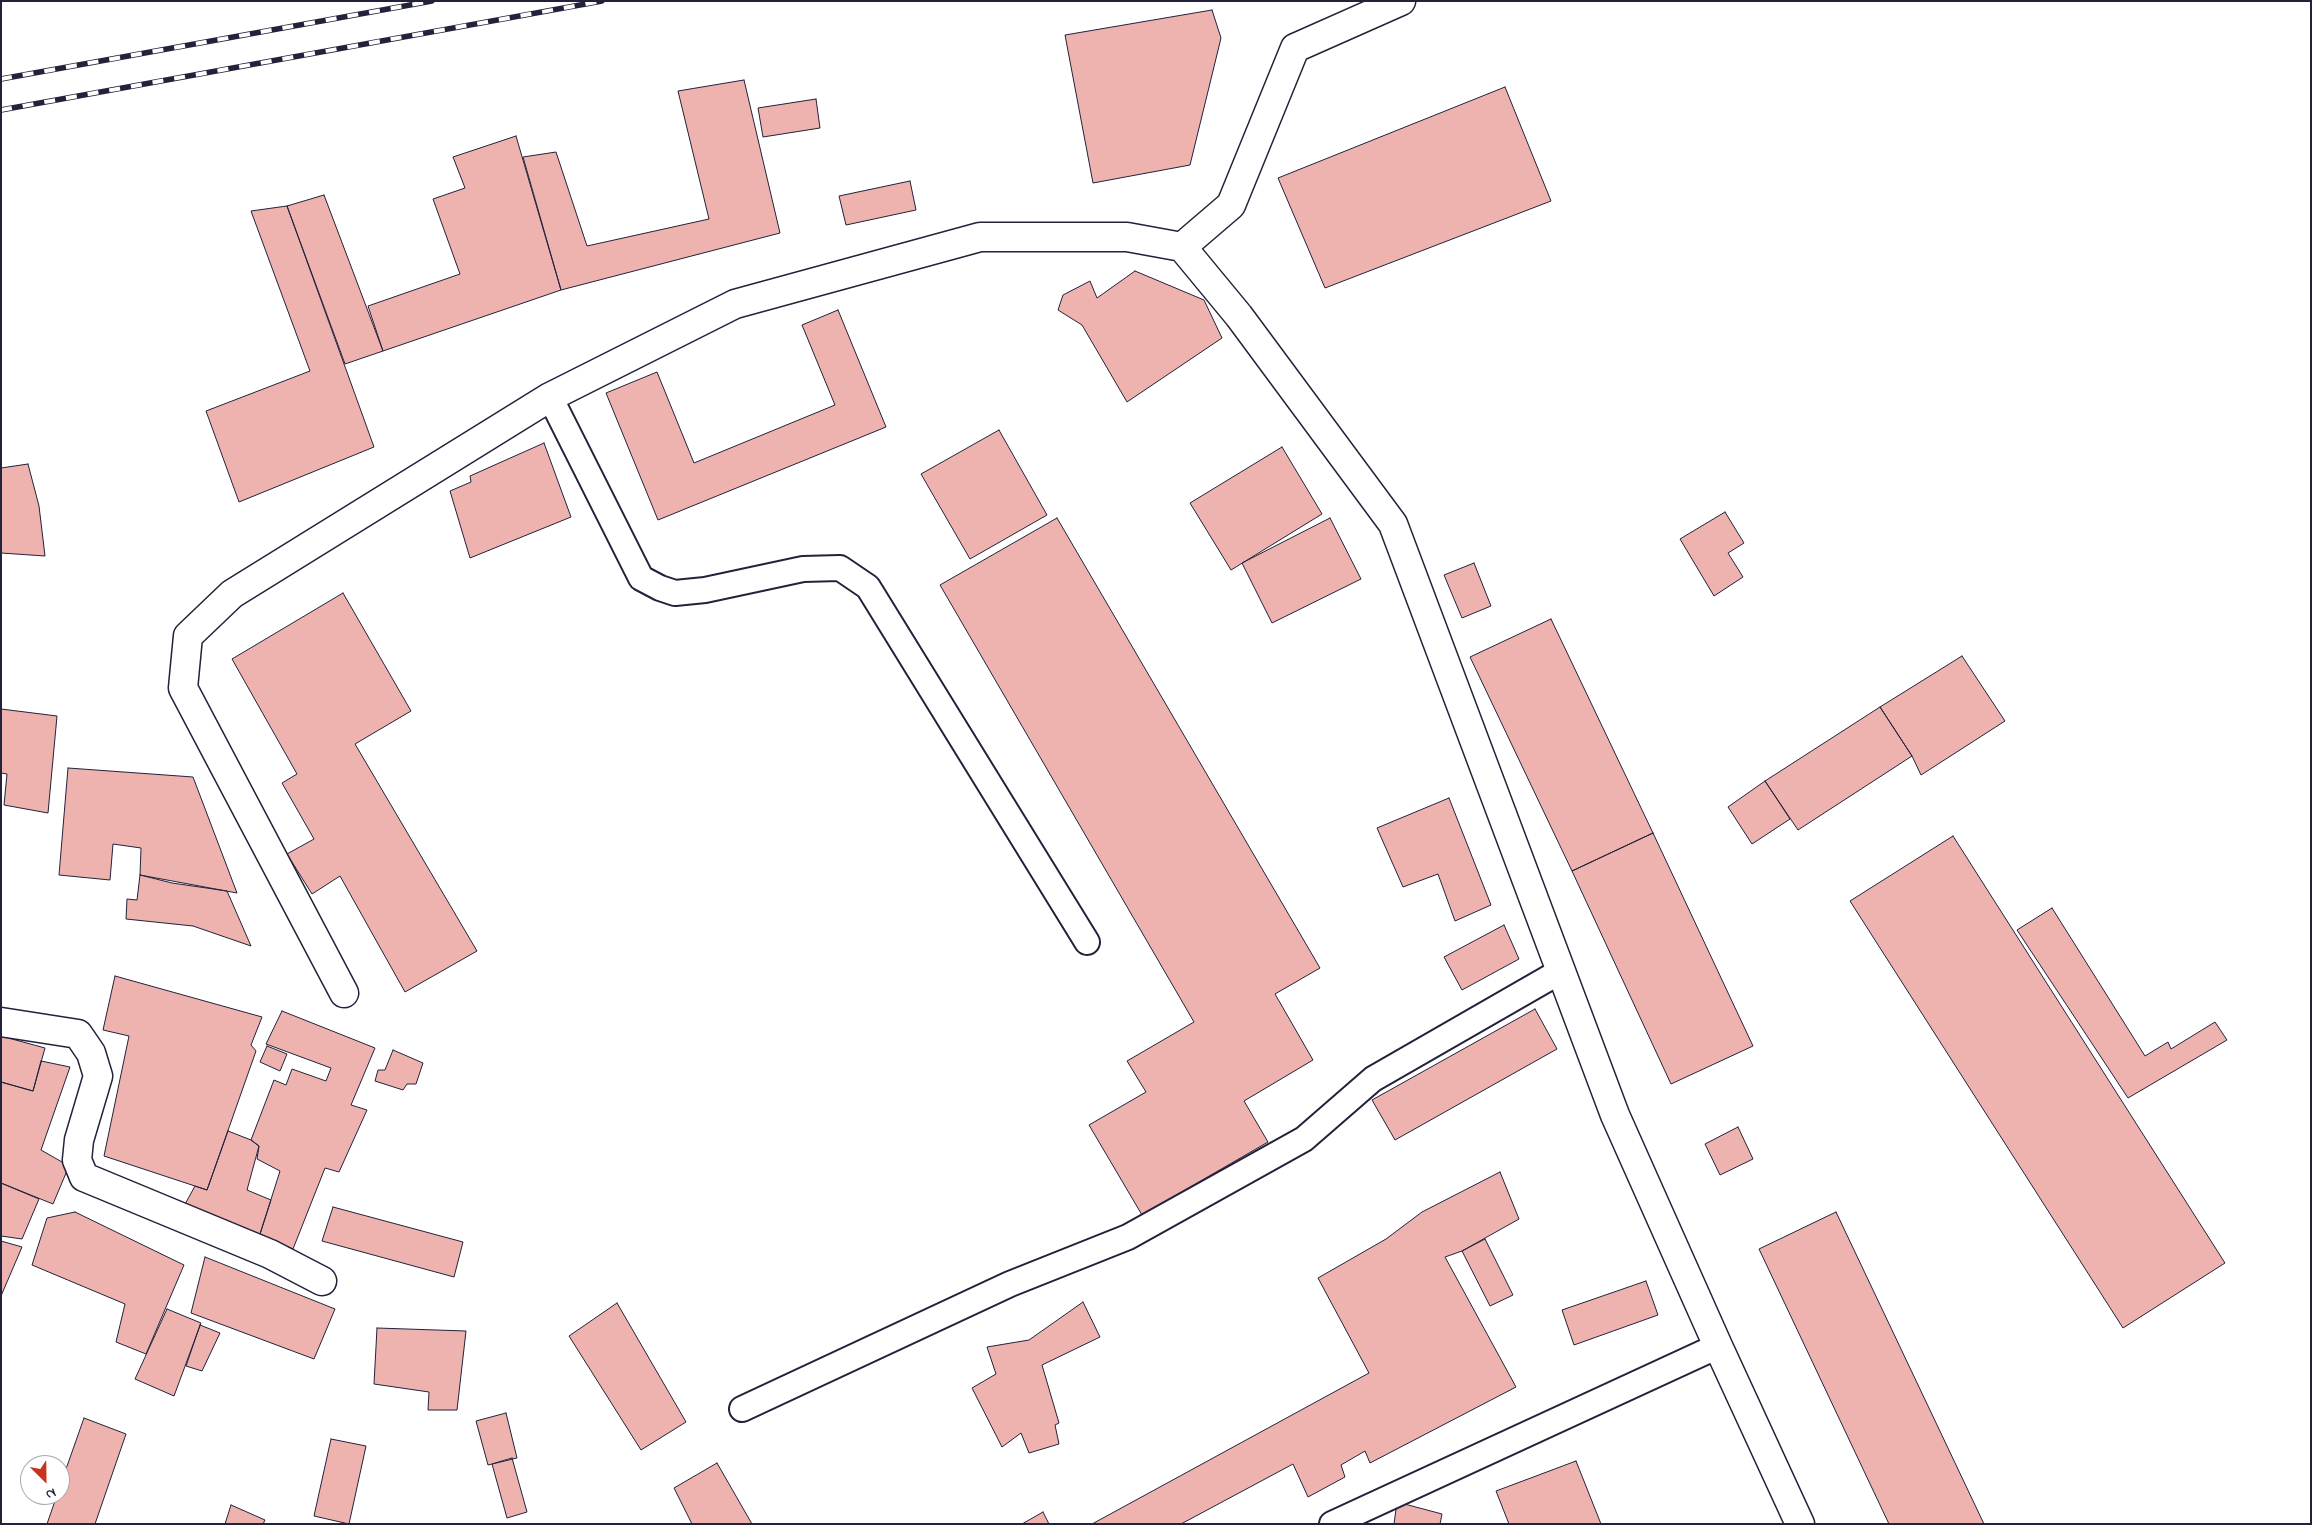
<!DOCTYPE html>
<style>
body{margin:0}
#map{position:relative;width:2312px;height:1525px;overflow:hidden;background:#fff;font-family:"Indie Flower",sans-serif}
canvas{display:block}
.frame{position:absolute;inset:0;border:2px solid #22223b;pointer-events:none}
.north{position:absolute;left:20px;top:1455px;width:50px;height:50px;box-sizing:border-box;background:#fff;border:1px solid #a7a7b1;border-radius:50%;rotate:157deg;font-size:14px;font-weight:700;line-height:20px;text-align:center;color:#22223b}
.north::after{content:'';display:block;margin:auto;width:18px;height:22px;background:#c8321e;clip-path:polygon(50% 0,100% 100%,50% 72%,0 100%)}
</style>
<div id="map">
<canvas width="2312" height="1525"></canvas>
<div class="frame"></div>
<div class="north">N</div>
</div>
<script>
const c = document.querySelector('canvas').getContext('2d');
c.lineJoin = 'round';
function paint(path, color) { c.fillStyle = color; c.fill(path, 'evenodd'); }
const shape = rows => new Path2D(rows.map(r => 'M' + r).join(''));
function stroke(path, color, width, dash) { c.strokeStyle = color; c.lineWidth = width; c.lineCap = dash ? 'butt' : 'round'; c.setLineDash(dash || []); c.stroke(path); }
const building = shape([
 [1212,10,1221,38,1190,165,1093,183,1065,35,1212,10],
 [744,80,780,233,561,290,523,157,556,152,587,246,709,219,678,91,744,80],
 [1505,87,1551,201,1325,288,1278,178,1505,87],
 [816,99,820,128,763,137,758,108,816,99],
 [516,136,561,290,383,351,368,306,460,274,433,199,465,188,453,157,516,136],
 [910,181,916,210,846,225,839,196,910,181],
 [324,195,383,351,345,364,287,206,324,195],
 [287,206,374,447,239,502,206,411,310,371,251,211,287,206],
 [1135,271,1204,300,1222,338,1127,402,1082,325,1058,310,1063,295,1090,281,1097,298,1135,271],
 [838,310,886,427,658,520,606,393,657,372,694,463,835,405,802,325,838,310],
 [999,430,1047,515,970,559,921,474,999,430],
 [544,443,571,517,470,558,450,491,471,482,470,476,544,443],
 [1282,447,1322,514,1231,570,1190,503,1282,447],
 [28,464,39,506,45,556,1,553,1,468,28,464],
 [1725,512,1744,543,1728,553,1743,577,1714,596,1680,539,1725,512],
 [1057,518,1320,968,1275,994,1313,1060,1244,1101,1268,1142,1142,1215,1089,1125,1146,1092,1127,1061,1194,1022,940,585,1057,518],
 [1330,518,1361,579,1272,623,1242,563,1330,518],
 [1474,563,1491,606,1462,618,1444,575,1474,563],
 [343,593,411,711,355,744,477,951,405,992,340,876,312,894,287,854,314,839,282,783,297,774,232,659,343,593],
 [1551,619,1653,833,1572,871,1470,657,1551,619],
 [1962,656,2005,721,1921,775,1912,756,1880,707,1962,656],
 [1880,707,1912,756,1798,830,1765,781,1880,707],
 [1,709,57,716,48,813,4,805,7,774,1,773,1,709],
 [68,768,193,777,237,893,140,875,141,848,113,844,110,880,59,875,68,768],
 [1765,781,1790,819,1752,844,1728,807,1765,781],
 [1449,798,1491,905,1455,921,1438,874,1403,887,1377,828,1449,798],
 [1653,833,1753,1046,1671,1084,1572,871,1653,833],
 [1953,836,2225,1263,2123,1328,1850,901,1953,836],
 [140,875,172,883,227,891,251,946,193,926,126,919,127,899,137,900,140,875],
 [2052,908,2145,1056,2168,1042,2171,1049,2215,1022,2227,1040,2128,1098,2017,930,2052,908],
 [1504,925,1519,959,1462,990,1444,957,1504,925],
 [115,976,262,1017,251,1045,256,1051,207,1190,104,1156,129,1036,103,1030,115,976],
 [1535,1009,1557,1049,1395,1140,1372,1100,1535,1009],
 [282,1011,375,1048,351,1105,367,1110,339,1172,325,1168,293,1249,260,1234,280,1171,257,1159,259,1146,251,1140,274,1080,286,1085,292,1069,326,1081,331,1068,266,1044,282,1011],
 [1,1036,45,1048,33,1091,1,1082,1,1036],
 [267,1046,287,1054,280,1071,260,1062,267,1046],
 [393,1050,423,1063,416,1084,407,1084,403,1090,375,1081,378,1070,385,1070,393,1050],
 [41,1061,70,1067,41,1150,69,1166,53,1204,1,1183,1,1082,33,1091,41,1061],
 [1738,1127,1753,1159,1720,1175,1705,1144,1738,1127],
 [228,1131,251,1140,259,1146,247,1190,271,1200,260,1234,184,1206,195,1186,207,1190,228,1131],
 [1500,1172,1519,1219,1462,1251,1445,1257,1516,1387,1370,1463,1365,1451,1341,1465,1345,1477,1308,1497,1293,1464,1181,1524,1092,1524,1369,1373,1318,1278,1386,1239,1422,1212,1500,1172],
 [1,1183,39,1199,22,1239,1,1236,1,1183],
 [333,1207,463,1242,454,1277,322,1241,333,1207],
 [75,1212,184,1265,146,1354,116,1342,125,1304,32,1265,47,1218,75,1212],
 [1836,1212,1984,1524,1889,1524,1759,1249,1836,1212],
 [1485,1239,1513,1295,1490,1306,1462,1251,1485,1239],
 [1,1241,22,1247,1,1296,1,1241],
 [205,1257,335,1309,314,1359,191,1313,205,1257],
 [1646,1281,1658,1315,1574,1345,1562,1310,1646,1281],
 [1083,1302,1100,1337,1042,1365,1059,1423,1055,1425,1059,1444,1029,1453,1021,1433,1002,1447,972,1388,996,1374,987,1347,1029,1340,1083,1302],
 [617,1303,686,1422,641,1450,569,1336,617,1303],
 [167,1309,201,1323,174,1396,135,1379,167,1309],
 [200,1325,220,1333,202,1371,186,1366,200,1325],
 [377,1328,466,1331,457,1410,428,1410,429,1392,374,1384,377,1328],
 [506,1413,517,1458,488,1465,476,1421,506,1413],
 [84,1418,126,1434,95,1524,47,1524,57,1495,60,1495,60,1486,84,1418],
 [331,1439,366,1446,349,1524,314,1516,331,1439],
 [512,1458,527,1512,507,1518,492,1464,512,1458],
 [1576,1461,1601,1524,1509,1524,1496,1491,1576,1461],
 [717,1463,752,1524,692,1524,674,1488,717,1463],
 [1397,1502,1442,1514,1440,1524,1394,1524,1397,1502],
 [231,1505,265,1520,263,1524,225,1524,231,1505],
 [1043,1512,1049,1524,1022,1524,1043,1512]
]);
paint(building, '#eeb2af');
stroke(building, '#22223b', 1);
const lane = shape([
 [550,397,641,578,660,588,675,593,705,590,803,569,840,568,868,587,1087,942],
 [742,1409,1010,1284,1128,1237,1304,1139,1373,1079,1561,971],
 [1332,1524,1718,1346]
]);
const street = shape([
 [1182,247,1231,205,1295,48,1401,1],
 [344,993,183,688,188,636,232,594,550,397,735,304,980,237,1127,237,1182,247,1239,316,1393,524,1615,1115,1718,1346,1800,1524],
 [1,1022,78,1034,91,1053,98,1076,79,1140,77,1160,84,1177,270,1254,322,1281]
]);
stroke(lane, '#22223b', 28);
stroke(street, '#22223b', 31);
stroke(lane, '#fff', 24);
stroke(street, '#fff', 28);
const rail = shape([
 [1,79,432,1],
 [1,110,602,1]
]);
stroke(rail, '#22223b', 5.5);
stroke(rail, '#fff', 4, [11]);
</script>
